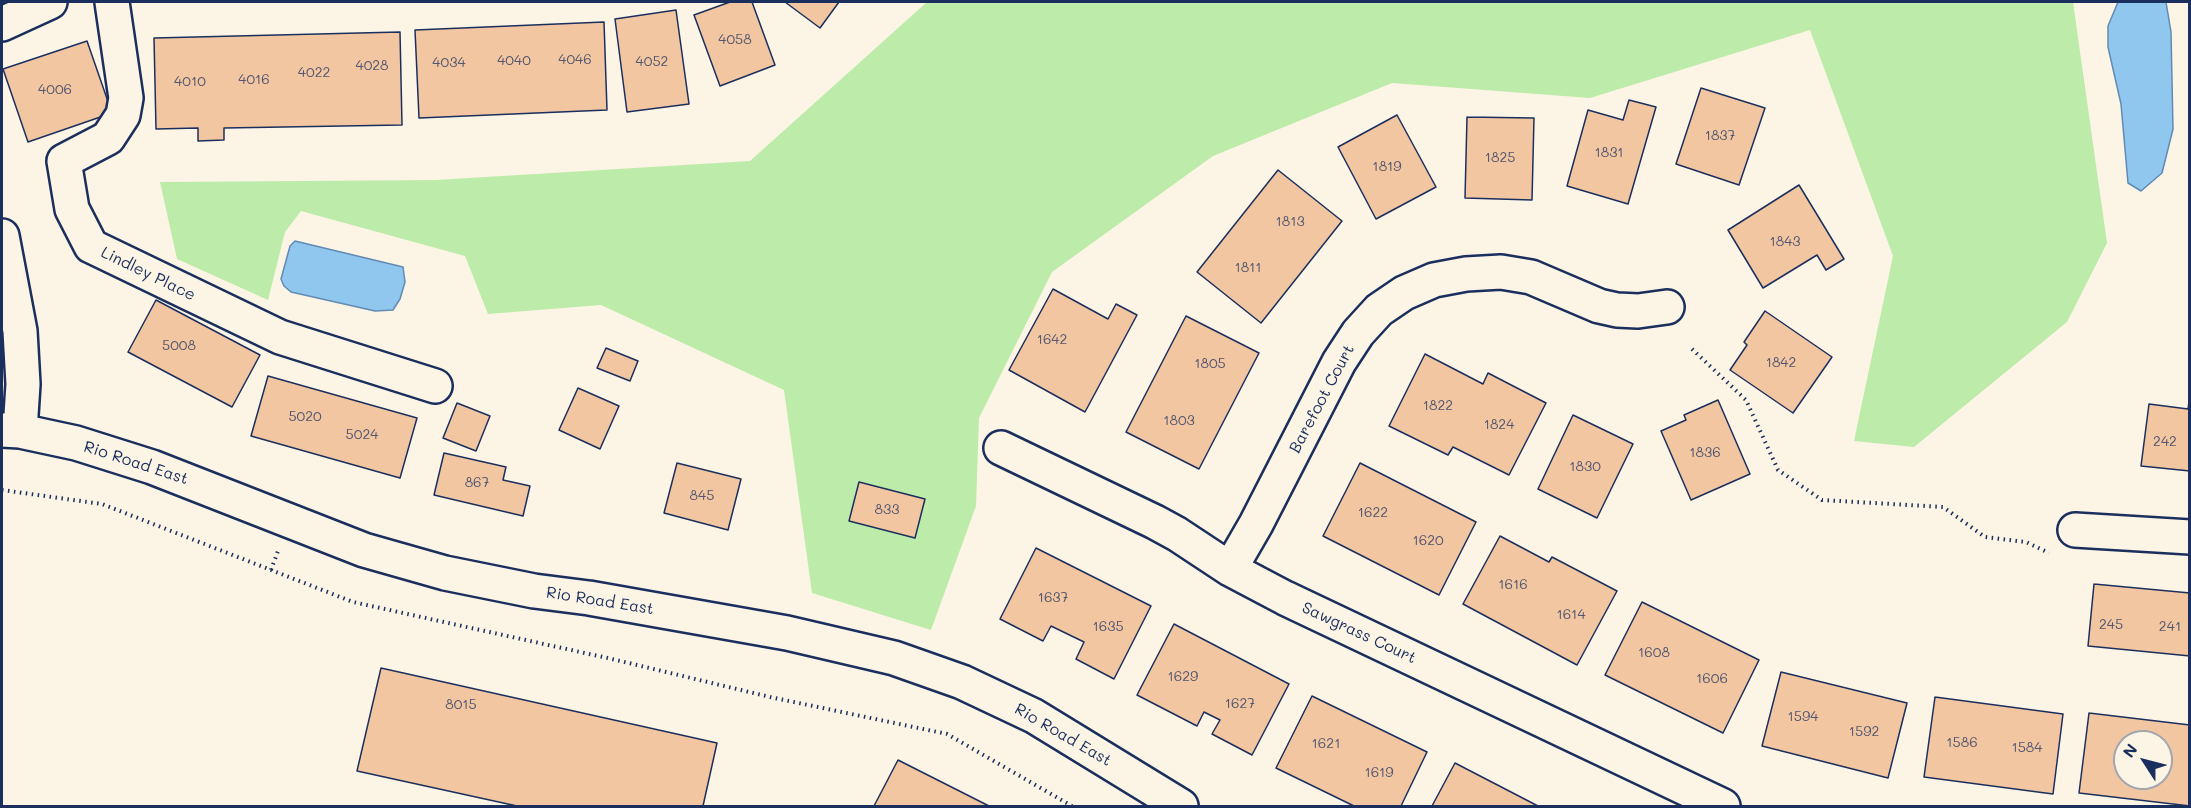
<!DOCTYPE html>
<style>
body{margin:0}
#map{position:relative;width:2191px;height:808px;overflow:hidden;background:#fcf5e5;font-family:Mali,sans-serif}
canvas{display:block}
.frame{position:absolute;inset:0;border:3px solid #1b2f5e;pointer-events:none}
.north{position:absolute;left:2113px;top:730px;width:60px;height:60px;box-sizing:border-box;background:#fcf5e5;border:2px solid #a2a6af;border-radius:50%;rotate:306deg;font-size:16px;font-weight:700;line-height:24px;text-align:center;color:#1b2f5e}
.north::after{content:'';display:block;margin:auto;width:21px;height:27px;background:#1b2f5e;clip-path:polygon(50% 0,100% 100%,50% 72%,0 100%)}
</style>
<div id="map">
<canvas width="2191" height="808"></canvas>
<div class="frame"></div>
<div class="north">N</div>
</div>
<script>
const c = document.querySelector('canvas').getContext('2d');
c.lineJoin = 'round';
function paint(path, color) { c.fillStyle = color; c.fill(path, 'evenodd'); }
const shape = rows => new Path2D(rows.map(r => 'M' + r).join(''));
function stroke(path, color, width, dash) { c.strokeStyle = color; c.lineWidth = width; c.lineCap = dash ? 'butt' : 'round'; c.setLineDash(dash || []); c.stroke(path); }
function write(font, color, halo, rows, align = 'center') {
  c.font = font + ' Mali,sans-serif'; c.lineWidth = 4.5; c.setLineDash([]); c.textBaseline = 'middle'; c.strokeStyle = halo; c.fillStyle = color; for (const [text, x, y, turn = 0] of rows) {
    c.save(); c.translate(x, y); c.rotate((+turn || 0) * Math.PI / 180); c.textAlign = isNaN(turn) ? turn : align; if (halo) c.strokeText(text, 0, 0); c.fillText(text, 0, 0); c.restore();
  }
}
paint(shape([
 [927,2,2073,2,2107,243,2067,322,1914,447,1854,441,1893,256,1810,30,1590,98,1392,83,1213,156,1052,272,979,418,976,506,931,630,812,593,784,390,601,305,488,314,465,256,301,211,285,232,268,300,177,259,160,182,436,180,750,161]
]), '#bdeba9');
const water = shape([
 [2118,2,2166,2,2171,32,2173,129,2162,173,2141,191,2128,183,2121,104,2108,47,2108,26,2118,2],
 [295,241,403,267,405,282,400,299,393,310,375,311,291,292,284,286,281,279,290,246,295,241]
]);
paint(water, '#90c7ee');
stroke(water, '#618ab4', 1.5);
const building = shape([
 [730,2,752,2,775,65,720,86,694,15,730,2],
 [785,2,839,2,820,28,785,2],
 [676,10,689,104,627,112,615,19,676,10],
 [604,22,607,110,419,118,415,30,604,22],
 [400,32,402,125,224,128,224,140,198,141,198,128,156,129,154,38,400,32],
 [87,41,112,113,28,142,3,69,87,41],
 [1701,88,1765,108,1739,185,1676,164,1701,88],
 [1629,100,1656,107,1628,204,1567,186,1588,110,1623,120,1629,100],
 [1397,115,1436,187,1376,219,1338,147,1397,115],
 [1467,117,1534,118,1532,200,1465,198,1467,117],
 [1278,170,1342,221,1261,323,1197,272,1278,170],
 [1799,185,1844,259,1826,270,1817,255,1763,288,1728,230,1799,185],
 [1053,289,1108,319,1116,304,1137,315,1085,412,1009,370,1053,289],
 [156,300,260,355,232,407,128,352,156,300],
 [1765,311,1832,357,1793,413,1730,370,1747,345,1744,342,1765,311],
 [1186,316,1259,353,1199,469,1126,432,1186,316],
 [606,348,638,361,630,381,597,368,606,348],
 [1425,354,1483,384,1488,373,1546,403,1509,475,1453,447,1448,455,1389,426,1425,354],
 [268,376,417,418,400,478,251,436,268,376],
 [578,388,619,406,600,449,559,430,578,388],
 [1718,400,1750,474,1691,500,1661,431,1686,420,1684,415,1718,400],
 [2189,402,2190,471,2141,466,2149,404,2188,409,2189,402],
 [457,403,490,416,476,451,443,438,457,403],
 [1573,415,1633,444,1597,518,1538,489,1573,415],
 [444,453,506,467,503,480,530,486,523,516,434,495,444,453],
 [677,463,741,479,728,530,664,513,677,463],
 [1360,463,1476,522,1439,595,1323,536,1360,463],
 [859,482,925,499,915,538,849,521,859,482],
 [1500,536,1549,562,1552,557,1617,591,1577,665,1463,604,1500,536],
 [1036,548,1151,606,1114,679,1076,659,1084,642,1051,626,1043,641,1000,619,1036,548],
 [2094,584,2190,593,2190,656,2088,646,2094,584],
 [1642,602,1759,660,1723,733,1605,675,1642,602],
 [1174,624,1289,684,1252,755,1212,734,1220,720,1204,712,1197,726,1137,695,1174,624],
 [381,668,717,743,703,806,517,806,357,771,381,668],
 [1781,672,1907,703,1888,778,1762,746,1781,672],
 [1312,696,1427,752,1401,806,1354,806,1276,768,1312,696],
 [1935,697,2063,714,2053,794,1924,777,1935,697],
 [2089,713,2190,725,2190,806,2079,793,2089,713],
 [2125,742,2161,742,2161,778,2125,778,2125,742],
 [898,760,989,806,874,806,898,760],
 [1455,763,1538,806,1432,806,1455,763]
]);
paint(building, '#f2c6a1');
stroke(building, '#1b2f5e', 1.5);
const minor = shape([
 [112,2,126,98,123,115,108,138,64,161,72,209,91,246,280,337,435,386],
 [2,24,50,2],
 [2,236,20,331,23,384,20,431],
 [2,430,20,431,76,443,152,467,364,550,445,573,534,591,589,598,787,633,894,658,962,682,1034,716,1181,806],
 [1001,448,1155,522,1177,534,1230,569,1285,598,1723,806],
 [2075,530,2190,537],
 [1230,569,1256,524,1339,362,1358,333,1379,310,1404,293,1434,280,1466,274,1501,272,1531,277,1599,306,1617,310,1638,311,1667,307]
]);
stroke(minor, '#1b2f5e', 38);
stroke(shape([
 [1692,349,1746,400,1778,470,1822,500,1943,507,1985,537,2026,542,2049,553],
 [2,490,102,504,353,602,612,659,770,697,947,734,1072,806],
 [271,570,278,551]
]), '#1b2f5e', 4, [1.5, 4.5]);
stroke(minor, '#fcf5e5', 33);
write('14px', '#51556f', null, [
 ["4058",735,40],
 ["4046",575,60],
 ["4040",514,61],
 ["4052",652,62],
 ["4034",449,63],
 ["4028",372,66],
 ["4022",314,73],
 ["4016",254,80],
 ["4010",190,82],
 ["4006",55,90],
 ["1837",1720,136],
 ["1831",1609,153],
 ["1825",1500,158],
 ["1819",1387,167],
 ["1813",1290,222],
 ["1843",1785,242],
 ["1811",1248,268],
 ["1642",1052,340],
 ["5008",179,346],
 ["1842",1781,363],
 ["1805",1210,364],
 ["1822",1438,406],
 ["5020",305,417],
 ["1803",1179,421],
 ["1824",1499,425],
 ["5024",362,435],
 ["242",2165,442],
 ["1836",1705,453],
 ["1830",1585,467],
 ["867",477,483],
 ["845",702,496],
 ["833",887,510],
 ["1622",1373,513],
 ["1620",1428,541],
 ["1616",1513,585],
 ["1637",1053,598],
 ["1614",1571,615],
 ["245",2111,625],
 ["1635",1108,627],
 ["241",2170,627],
 ["1608",1654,653],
 ["1629",1183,677],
 ["1606",1712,679],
 ["1627",1240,704],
 ["8015",461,705],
 ["1594",1803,717],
 ["1592",1864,732],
 ["1586",1962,743],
 ["1621",1326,744],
 ["1584",2027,748],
 ["1619",1379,773]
]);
write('16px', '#1b2f5e', '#fcf5e5', [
 ["Lindley Place",148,274,26],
 ["Barefoot Court",1322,399,-62],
 ["Rio Road East",136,463,18],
 ["Rio Road East",600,601,9],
 ["Sawgrass Court",1359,633,25],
 ["Rio Road East",1063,735,30]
]);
</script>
